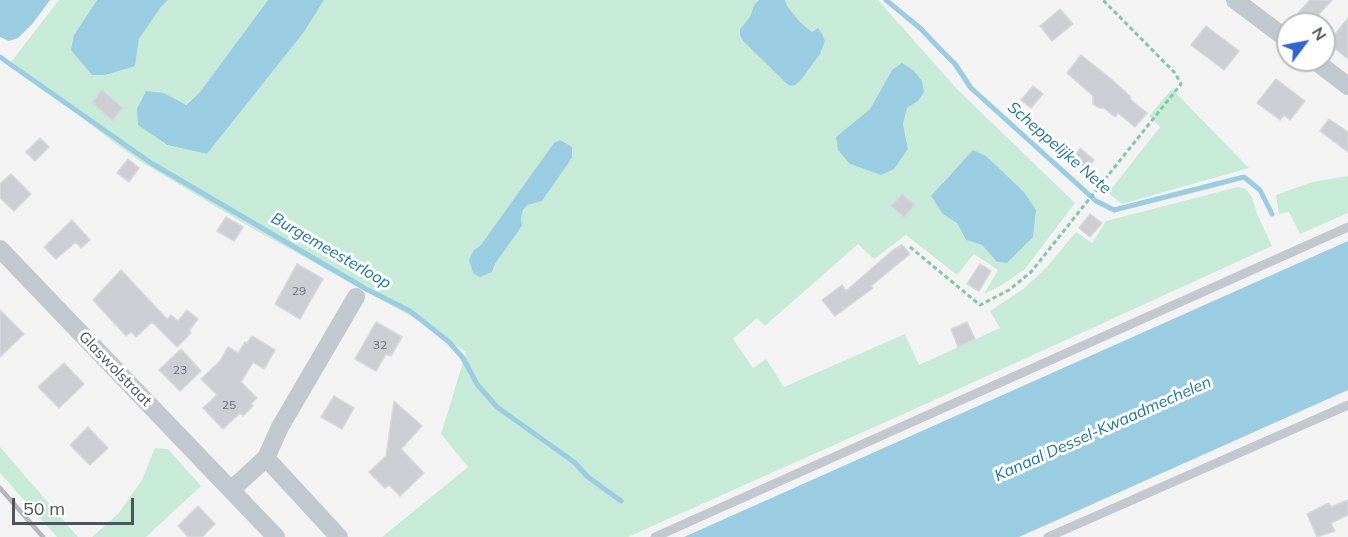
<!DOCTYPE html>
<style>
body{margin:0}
#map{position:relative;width:1348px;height:537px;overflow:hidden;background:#f4f3f3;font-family:Mulish,sans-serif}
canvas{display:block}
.north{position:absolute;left:1276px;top:12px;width:60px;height:60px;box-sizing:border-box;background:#fff;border:2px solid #b7bbbf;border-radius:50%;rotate:58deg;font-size:16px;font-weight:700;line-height:24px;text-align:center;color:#4c545e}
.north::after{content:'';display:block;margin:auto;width:21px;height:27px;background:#3266cf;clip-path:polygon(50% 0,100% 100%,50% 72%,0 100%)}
.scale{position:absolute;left:12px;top:498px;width:122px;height:27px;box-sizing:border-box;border:3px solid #4c545e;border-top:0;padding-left:8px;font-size:18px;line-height:21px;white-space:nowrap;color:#4c545e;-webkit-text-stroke:4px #fff;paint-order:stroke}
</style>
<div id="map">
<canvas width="1348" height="537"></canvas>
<div class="north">N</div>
<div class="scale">50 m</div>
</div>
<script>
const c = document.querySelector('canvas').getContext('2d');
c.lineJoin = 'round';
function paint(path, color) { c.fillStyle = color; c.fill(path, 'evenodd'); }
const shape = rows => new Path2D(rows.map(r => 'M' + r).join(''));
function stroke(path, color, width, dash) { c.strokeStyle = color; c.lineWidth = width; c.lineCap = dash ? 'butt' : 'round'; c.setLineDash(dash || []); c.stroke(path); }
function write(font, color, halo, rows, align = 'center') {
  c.font = font + ' Mulish,sans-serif'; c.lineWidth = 6; c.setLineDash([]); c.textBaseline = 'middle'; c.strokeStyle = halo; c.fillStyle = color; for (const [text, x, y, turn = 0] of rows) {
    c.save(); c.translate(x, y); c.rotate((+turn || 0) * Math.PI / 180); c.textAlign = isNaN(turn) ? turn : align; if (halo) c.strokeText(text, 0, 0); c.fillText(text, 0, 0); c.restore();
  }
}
paint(shape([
 [59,0,97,0,74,35,135,66,139,39,161,7,168,0,268,0,200,92,185,105,164,93,139,125,166,145,207,154,304,32,324,0,759,0,754,5,750,17,740,29,740,35,743,41,791,86,801,80,820,54,812,32,800,22,787,6,785,0,878,0,957,89,1075,203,1025,269,1002,285,984,294,998,270,974,254,957,275,906,235,874,259,858,244,765,326,757,318,733,339,753,368,766,359,784,387,905,334,919,365,1000,328,990,311,1022,290,1046,268,1076,232,1092,243,1106,221,1238,187,1246,189,1252,197,1257,214,1272,246,908,412,628,537,382,537,468,467,441,434,466,352,414,318,250,227,143,163,113,142,11,62],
 [892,70,918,101,907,108,903,124,908,149,881,175,850,164,836,137,870,109],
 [572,147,572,158,542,201,528,205,523,210,521,218,522,226,495,264,492,272,474,250,481,245],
 [973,151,986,156,1012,182,1013,256,1007,263,997,262,982,245,966,240,957,223,943,182],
 [1172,89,1249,168,1122,204,1108,193,1160,127,1149,116],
 [1348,176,1348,213,1300,234,1289,212,1279,214,1276,195,1312,182],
 [0,447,78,537,57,537,0,473],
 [155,448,168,449,201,486,146,537,92,537,118,514,142,480]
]), '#c8ebd9');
paint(shape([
 [0,0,50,0,33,23,18,38,9,41,0,37],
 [97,0,168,0,161,7,139,39,135,66,105,75,92,75,71,50,74,35],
 [268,0,324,0,304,32,207,154,167,145,138,125,137,109,146,91,164,93,186,105,200,92],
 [759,0,785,0,787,6,800,22,812,32,818,28,822,34,825,41,820,54,801,80,795,85,791,86,786,83,743,41,740,35,740,29,750,17,754,5],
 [902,63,913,70,922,81,924,92,918,101,907,108,903,124,908,149,894,169,881,175,850,164,838,150,836,137,870,109,892,70],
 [560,140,572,147,572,158,542,201,528,205,523,210,521,218,522,226,495,264,492,272,480,277,473,273,469,260,474,250,481,245,554,143],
 [973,150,986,156,1024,192,1036,210,1033,237,1007,263,997,262,982,245,966,240,957,223,943,214,931,196],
 [1348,241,1348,390,1019,537,684,537]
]), '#9acce2');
stroke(shape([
 [886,0,920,28,941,50,955,64,971,88,1096,201,1114,210,1244,177,1260,190,1272,214],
 [0,57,151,163,366,289,410,311,449,342,463,358,477,384,497,407,574,462,588,477,621,501]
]), '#9acce2', 5);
const building = shape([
 [1310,0,1332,0,1310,24,1298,13,1310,0],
 [1060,9,1073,24,1052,41,1040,26,1060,9],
 [1348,18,1348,59,1328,43,1348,18],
 [1206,26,1239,51,1224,70,1191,45,1206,26],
 [1081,55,1110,78,1131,97,1130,99,1147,113,1135,127,1118,113,1115,117,1104,108,1099,108,1093,104,1093,96,1067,73,1081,55],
 [1276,79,1305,101,1290,120,1284,115,1280,120,1257,103,1276,79],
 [1033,86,1043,94,1031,108,1021,100,1033,86],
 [102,90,123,108,112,121,92,102,102,90],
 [1329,119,1348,132,1348,152,1320,131,1329,119],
 [40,138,49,147,35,161,26,152,40,138],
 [1080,148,1094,160,1086,170,1084,169,1079,173,1069,164,1080,148],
 [128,159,139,168,129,182,117,173,128,159],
 [11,174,31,194,14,211,0,198,0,184,11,174],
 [902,194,915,205,904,217,891,206,902,194],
 [1090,214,1102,223,1090,237,1079,228,1090,214],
 [226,217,243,227,234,241,217,231,226,217],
 [72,220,90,240,81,248,76,242,56,259,44,247,72,220],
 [902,245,910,254,871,286,873,288,835,316,822,300,842,285,846,291,893,250,902,245],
 [297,264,323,279,300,319,275,304,297,264],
 [980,264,991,271,979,291,967,284,980,264],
 [121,270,167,319,171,315,178,321,187,310,198,319,189,331,191,333,177,347,152,322,136,337,131,332,126,336,93,300,121,270],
 [0,310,24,334,0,357,0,310],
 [376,322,402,337,391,356,386,354,376,371,355,359,376,322],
 [967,322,975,339,958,347,951,329,967,322],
 [252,336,275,350,264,369,253,362,241,382,257,398,251,404,253,406,243,416,240,413,223,429,203,408,217,395,201,379,220,361,228,347,238,353,245,342,247,343,252,336],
 [181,349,201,371,180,391,159,370,181,349],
 [64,363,84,384,59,408,38,387,64,363],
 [334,396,354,408,342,429,321,417,334,396],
 [394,401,422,426,401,449,424,473,400,496,389,485,385,488,369,472,386,456,394,401],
 [88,427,108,448,90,465,70,445,88,427],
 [1348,500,1348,515,1331,523,1335,531,1317,537,1307,514,1329,503,1331,507,1348,500],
 [198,506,215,524,202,537,188,537,178,526,198,506]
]);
paint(building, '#cdced4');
stroke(building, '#d7d8dd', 1.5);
stroke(shape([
 [910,247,980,305,1009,290,1031,272,1181,84,1175,73,1103,0]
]), '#84c5ac', 3, [4.5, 3]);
stroke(shape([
 [655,537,1348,227],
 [1048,537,1348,405]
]), '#c2c8cf', 9);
stroke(shape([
 [1235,0,1288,40],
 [1314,60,1348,86],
 [0,249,276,537],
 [266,458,339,537],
 [231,490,266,458,280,427,356,297]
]), '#c2c8cf', 18);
stroke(shape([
 [0,488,43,537]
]), '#b5b7bb', 4.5);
write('12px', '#6c727c', null, [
 ["29",299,291],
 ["32",380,345],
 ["23",180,370],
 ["25",229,405]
]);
write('15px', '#4c545e', '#fff', [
 ["Glaswolstraat",115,369,46]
]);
write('italic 16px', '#1f769e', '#fff', [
 ["Scheppelijke Nete",1059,148,41],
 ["Burgemeesterloop",331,251,30],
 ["Kanaal Dessel-Kwaadmechelen",1103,429,-24]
]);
</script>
